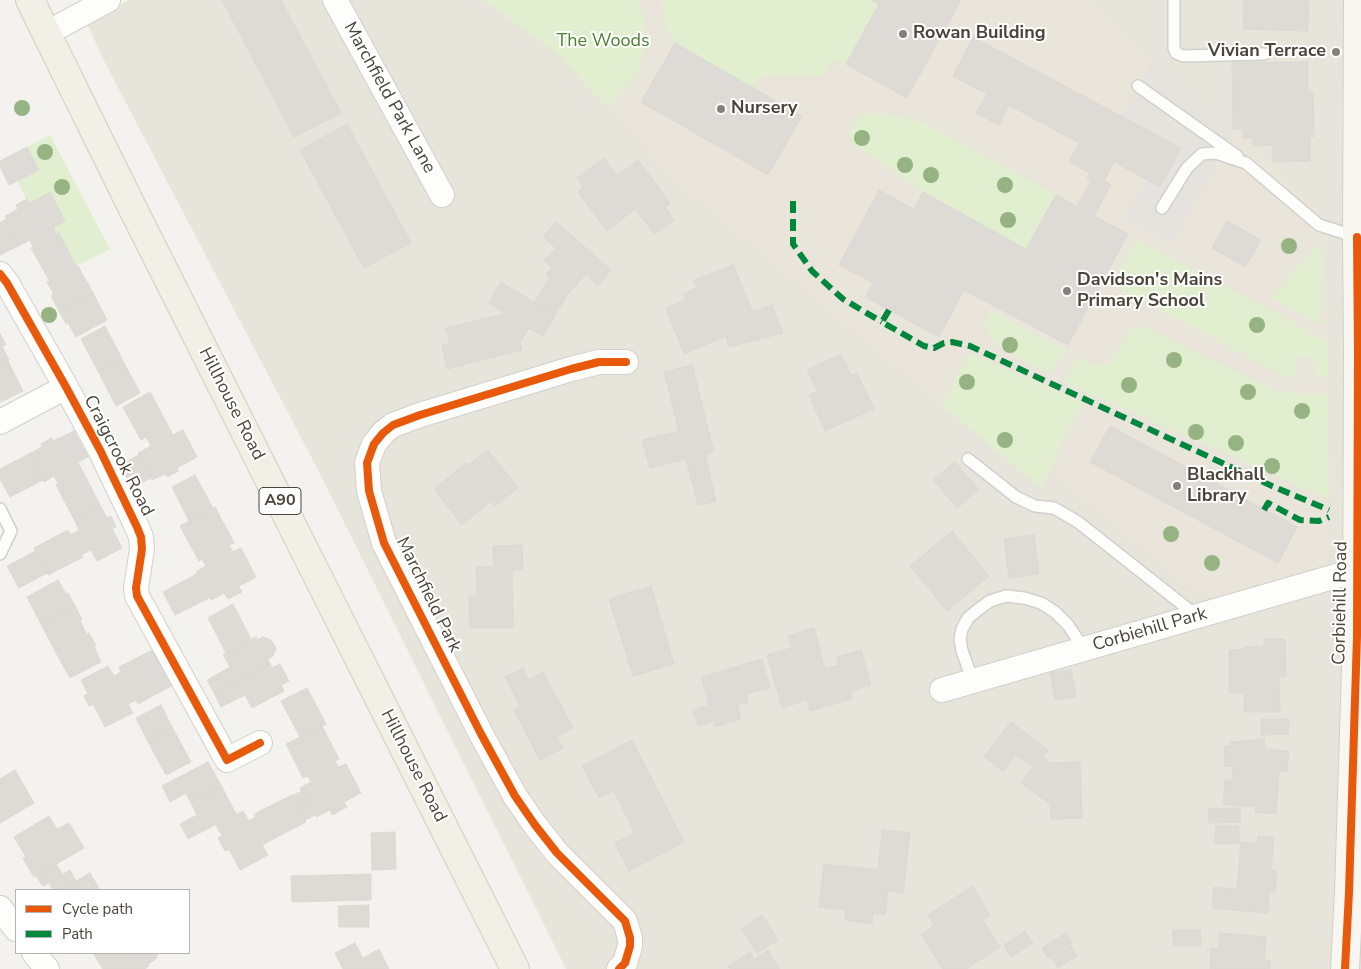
<!DOCTYPE html>
<style>
body{margin:0}
#map{position:relative;width:1361px;height:969px;overflow:hidden;background:#f4f2ee;font-family:"Nunito Sans",sans-serif}
canvas{display:block}
.legend{position:absolute;left:15px;top:889px;width:175px;height:65px;box-sizing:border-box;background:#fff;border:1px solid #b7b4b0;margin:0;padding:6px 9px;list-style:none;font-size:15px;color:#4b4439}
.legend li{display:flex;align-items:center;gap:10px;height:25px}
.legend b{width:25px;border:1px solid #b7b4b0}
</style>
<div id="map">
<canvas width="1361" height="969"></canvas>
<ul class="legend">
<li><b style="height:6px;background:#e8590c"></b>Cycle path</li>
<li><b style="height:6px;background:#00873e"></b>Path</li>
</ul>
</div>
<script>
const c = document.querySelector('canvas').getContext('2d');
c.lineJoin = 'round';
function paint(path, color) { c.fillStyle = color; c.fill(path, 'evenodd'); }
const shape = rows => new Path2D(rows.map(r => 'M' + r).join(''));
function stroke(path, color, width, dash) { c.strokeStyle = color; c.lineWidth = width; c.lineCap = dash ? 'butt' : 'round'; c.setLineDash(dash || []); c.stroke(path); }
function write(font, color, halo, rows, align = 'center') {
  c.font = font + ' "Nunito Sans",sans-serif'; c.lineWidth = 4; c.setLineDash([]); c.textBaseline = 'middle'; c.strokeStyle = halo; c.fillStyle = color; for (const [text, x, y, turn = 0] of rows) {
    c.save(); c.translate(x, y); c.rotate((+turn || 0) * Math.PI / 180); c.textAlign = isNaN(turn) ? turn : align; if (halo) c.strokeText(text, 0, 0); c.fillText(text, 0, 0); c.restore();
  }
}
paint(shape([
 [129,0,1361,0,1361,969,566,969,319,472,102,57,86,21]
]), '#e7e4dc');
paint(shape([
 [483,0,1088,0,1328,216,1329,566,1234,593,1216,596,1202,594,1189,588,1050,472,1040,488,680,186,553,50]
]), '#eae5da');
paint(shape([
 [483,0,638,0,644,16,645,48,637,75,607,107,553,50],
 [663,0,872,0,879,4,846,64,833,60,823,76,764,76,751,87,675,43,664,23,661,2],
 [870,112,902,117,927,124,1056,195,1026,249,923,192,856,146,852,141,849,133,853,124,860,116],
 [50,135,110,249,76,266,59,233,56,234,53,228,65,221,51,193,29,204,17,181,39,169,27,147],
 [1136,239,1328,341,1328,377,1315,377,1313,357,1296,357,1296,377,1286,377,1111,285],
 [1316,246,1323,252,1321,325,1271,298],
 [991,310,1065,350,1051,375,1003,350,991,336,984,323],
 [1141,326,1278,392,1328,394,1329,499,1063,382,1078,357,1093,364,1102,365,1109,363,1127,334,1134,328],
 [970,353,1083,403,1064,438,1049,472,1040,488,941,404]
]), '#e1eecf');
paint(shape([
 [1153,58,1233,130,1174,243,1125,218,1147,180,1160,187,1122,117]
]), '#e6e3df');
const building = shape([
 [222,0,281,0,341,113,294,137,222,0],
 [872,0,961,0,907,98,846,64,879,4,872,0],
 [1244,0,1309,0,1308,31,1243,29,1244,0],
 [973,37,1181,148,1160,187,1114,162,1104,181,1111,185,1094,216,1128,234,1068,345,964,290,939,337,865,297,873,283,839,265,879,190,914,209,923,192,1026,249,1056,195,1077,206,1091,181,1087,178,1090,173,1069,162,1079,143,1009,105,999,125,976,113,987,94,953,76,973,37],
 [675,43,802,116,768,175,641,102,675,43],
 [1308,62,1308,92,1313,92,1314,137,1310,137,1310,161,1273,162,1273,145,1253,146,1253,138,1243,138,1243,129,1233,129,1232,63,1308,62],
 [347,124,411,243,364,268,300,150,347,124],
 [27,147,39,170,9,185,0,167,0,161,27,147],
 [604,158,617,176,638,160,670,203,665,207,674,220,655,234,635,209,607,231,578,192,583,187,577,178,604,158],
 [50,192,65,221,53,228,56,234,59,233,76,266,49,280,31,248,33,247,30,240,20,245,5,216,18,209,16,205,27,199,29,204,50,192],
 [6,219,20,245,0,255,0,223,6,219],
 [1227,221,1261,240,1245,267,1212,248,1227,221],
 [556,222,611,270,598,285,586,274,568,294,555,315,534,303,550,278,546,275,552,268,544,261,556,248,543,237,556,222],
 [733,265,753,312,772,305,783,333,729,347,726,336,684,354,666,308,686,300,683,294,697,288,694,280,733,265],
 [78,266,93,293,59,311,51,296,54,295,47,282,78,266],
 [501,282,555,315,543,336,529,328,520,342,522,350,447,369,442,345,450,343,446,328,503,314,504,312,489,303,501,282],
 [93,293,107,320,76,337,68,323,66,324,59,311,93,293],
 [105,326,122,359,98,371,81,339,105,326],
 [0,334,6,345,2,346,9,360,0,365,0,334],
 [841,354,851,376,857,373,874,409,825,431,809,395,817,391,807,370,841,354],
 [122,359,140,393,116,406,98,371,122,359],
 [8,361,23,391,1,402,0,400,0,365,8,361],
 [692,365,714,452,705,454,716,501,698,505,686,459,650,468,642,440,679,431,664,372,692,365],
 [150,392,173,435,183,430,197,457,177,468,179,471,167,477,165,474,152,480,138,453,151,446,146,437,141,440,123,407,150,392],
 [1110,426,1297,527,1278,563,1090,462,1110,426],
 [74,431,88,457,78,462,100,505,74,519,56,485,58,483,54,476,44,482,29,454,42,447,41,444,52,438,53,441,74,431],
 [488,450,518,488,495,506,491,501,462,525,434,489,466,463,468,465,488,450],
 [29,454,43,480,10,497,0,479,0,469,29,454],
 [139,455,151,478,132,488,120,465,139,455],
 [955,462,979,490,957,508,933,480,955,462],
 [195,475,213,508,189,521,172,487,195,475],
 [100,505,107,518,111,516,116,527,112,529,122,548,97,561,91,550,81,555,83,557,48,575,34,548,68,530,70,535,79,530,74,519,100,505],
 [215,507,234,543,229,545,233,552,241,548,256,577,239,586,242,592,228,599,224,593,211,600,196,572,206,566,202,559,199,561,180,526,215,507],
 [952,531,989,576,947,611,910,566,952,531],
 [1034,535,1039,574,1009,578,1004,539,1034,535],
 [522,545,523,570,512,570,513,628,470,628,469,596,477,596,476,567,494,567,493,546,522,545],
 [36,551,47,573,19,588,7,566,36,551],
 [197,574,209,598,175,615,163,592,197,574],
 [58,580,66,594,68,593,75,606,41,624,27,597,58,580],
 [651,586,674,664,633,676,609,599,651,586],
 [233,604,251,639,226,653,208,618,233,604],
 [75,606,82,619,80,621,87,635,55,651,41,624,75,606],
 [814,628,825,669,839,665,837,657,861,650,871,685,850,692,852,699,810,711,807,700,782,708,767,655,792,648,788,636,814,628],
 [89,633,96,646,94,647,101,662,70,678,55,651,89,633],
 [256,637,257,640,263,637,271,640,276,648,273,656,268,659,270,664,214,693,207,680,230,667,223,654,256,637],
 [1264,639,1285,639,1286,676,1279,677,1280,712,1244,712,1244,693,1229,693,1229,650,1243,649,1243,647,1264,646,1264,639],
 [154,649,173,685,138,704,136,700,128,704,133,713,105,727,93,704,89,706,84,696,88,694,81,680,108,666,114,676,121,672,119,667,154,649],
 [762,659,770,688,746,694,748,702,737,705,741,719,715,727,713,721,698,726,693,710,709,705,701,677,762,659],
 [270,664,272,668,280,664,289,681,281,685,284,691,252,708,245,695,221,707,214,693,270,664],
 [523,668,529,680,543,672,573,728,557,737,563,748,540,760,514,710,520,706,505,677,523,668],
 [1071,670,1076,697,1055,700,1050,673,1071,670],
 [307,688,326,724,300,737,281,701,307,688],
 [161,705,172,727,147,740,136,718,161,705],
 [1261,719,1289,719,1289,734,1261,735,1261,719],
 [1011,722,1048,750,1043,757,1051,763,1080,762,1082,818,1051,819,1050,804,1021,783,1033,767,1016,755,1003,771,984,757,1011,722],
 [322,726,339,759,335,761,338,767,346,764,361,793,344,802,347,807,332,815,330,810,316,817,300,788,311,782,308,776,303,778,286,744,322,726],
 [172,727,191,762,166,775,147,740,172,727],
 [1264,739,1265,749,1289,751,1287,772,1279,771,1276,814,1255,812,1256,807,1223,804,1225,780,1232,780,1233,767,1224,766,1225,746,1231,746,1231,742,1264,739],
 [632,740,684,842,629,871,615,843,635,833,614,791,599,798,582,766,632,740],
 [208,762,222,787,191,803,186,793,170,802,162,786,208,762],
 [15,770,34,803,0,823,0,779,15,770],
 [222,787,236,814,188,839,180,824,197,815,191,803,222,787],
 [302,791,315,815,305,820,292,796,302,791],
 [292,795,306,822,262,845,268,855,240,870,229,849,225,851,218,838,222,836,216,825,243,811,249,821,256,817,254,814,292,795],
 [1240,808,1241,822,1209,823,1208,809,1240,808],
 [49,816,57,829,69,823,84,848,34,877,24,860,23,858,26,857,14,837,49,816],
 [1215,826,1239,826,1239,844,1215,844,1215,826],
 [882,830,910,833,903,893,888,891,885,915,873,913,872,924,845,920,846,910,819,907,824,864,878,870,882,830],
 [395,832,396,869,372,870,371,833,395,832],
 [1258,836,1274,837,1271,870,1277,871,1275,892,1269,892,1268,913,1212,908,1214,887,1237,889,1241,842,1257,844,1258,836],
 [56,864,63,875,43,886,36,876,56,864],
 [70,870,76,881,60,890,53,890,49,883,70,870],
 [90,873,100,890,60,890,76,881,90,873],
 [371,874,371,900,292,902,291,876,371,874],
 [973,886,990,915,983,920,1000,947,966,969,943,969,921,935,934,926,928,915,973,886],
 [369,905,369,927,339,927,338,906,369,905],
 [762,915,778,940,757,953,741,929,762,915],
 [1173,930,1201,930,1201,946,1173,946,1173,930],
 [1025,931,1033,943,1011,957,1004,945,1025,931],
 [1066,933,1072,943,1048,958,1042,948,1066,933],
 [1220,933,1266,937,1264,960,1270,961,1270,969,1210,969,1211,948,1218,949,1220,933],
 [355,943,363,958,379,949,389,969,343,969,335,953,355,943],
 [1071,946,1077,956,1058,968,1052,958,1071,946],
 [768,950,780,969,730,969,728,966,750,952,754,960,768,950],
 [93,953,158,953,156,959,148,964,149,966,145,969,103,969,93,953]
]);
paint(building, '#dedbd6');
stroke(building, '#dcd9d4', 1);
const lane = shape([
 [1174,0,1174,48,1176,53,1183,56,1264,54],
 [1138,86,1237,156],
 [1162,208,1187,168,1202,154,1216,153,1246,163,1319,225,1357,237],
 [968,459,1016,497,1035,506,1054,508,1078,522,1197,616],
 [0,509,11,531,0,554],
 [973,681,962,651,960,639,962,629,968,618,979,609,990,601,1006,596,1024,598,1041,603,1055,612,1068,625,1084,649]
]);
const street = shape([
 [335,0,442,195],
 [47,33,108,0],
 [0,274,7,283,66,387,100,450,137,527,141,537,142,549,136,588,137,596,227,760,260,743],
 [0,422,66,387],
 [942,690,1357,570],
 [0,908,16,929],
 [34,953,47,969],
 [619,969,625,963,630,946,630,938,625,921,557,853,535,825,515,796,481,734,384,543,369,491,367,463,374,444,383,433,393,425,420,415,571,369,599,362,626,362]
]);
const secondary = shape([
 [1345,969,1349,892,1357,636,1358,353,1357,237,1358,0]
]);
const primary = shape([
 [30,0,131,205,515,969]
]);
stroke(lane, '#d2d0cb', 14);
stroke(street, '#d2d0cb', 26);
stroke(secondary, '#d3cfc5', 30);
stroke(primary, '#d6cebb', 30);
stroke(lane, '#fdfdfc', 11);
stroke(street, '#fdfdfc', 24);
stroke(secondary, '#f7f6f1', 28);
stroke(primary, '#f2efe6', 28);
stroke(shape([
 [793,201,793,244,812,271,843,299,882,322],
 [889,310,882,322,924,346,934,348,944,343,952,342,970,346,1272,486,1329,510],
 [1264,510,1268,503,1300,520,1319,521,1329,517]
]), '#00873e', 6, [12, 6]);
stroke(shape([
 [0,274,7,283,66,387,100,450,137,527,141,537,142,549,136,588,137,596,227,760,260,743],
 [619,969,625,963,630,946,630,938,625,921,557,853,535,825,515,796,481,734,384,543,369,491,367,463,374,444,383,433,393,425,420,415,571,369,599,362,626,362],
 [1345,969,1349,892,1357,636,1358,353,1357,237]
]), '#e8590c', 8);
c.fillStyle = '#96b382';
for (const [x, y] of [
 [22,108],
 [862,138],
 [45,152],
 [905,165],
 [931,175],
 [1005,185],
 [62,187],
 [1008,220],
 [1289,246],
 [49,315],
 [1257,325],
 [1010,345],
 [1174,360],
 [967,382],
 [1129,385],
 [1248,392],
 [1302,411],
 [1196,432],
 [1005,440],
 [1236,443],
 [1272,466],
 [1171,534],
 [1212,563]
]) { c.beginPath(); c.arc(x, y, 8, 0, 2 * Math.PI); c.fill(); }
for (const [x, y, r, color] of [
 [903,34,5,"#868178"],
 [1336,52,5,"#868178"],
 [721,109,5,"#868178"],
 [1067,291,5,"#868178"],
 [1177,486,5,"#868178"]
]) { const dot = new Path2D(); dot.arc(x, y, r, 0, 2 * Math.PI); c.fillStyle = color; c.fill(dot); stroke(dot, '#fff', 2); }
for (const [x, y, w] of [
 [280,501,42]
]) { const box = new Path2D(); box.roundRect(x - w / 2, y - 13.5, w, 27, 4); c.fillStyle = '#fff'; c.fill(box); stroke(box, '#4b4439', 1); }
write('bold 16px', '#4b4439', null, [
 ["A90",280,501]
]);
write('bold 18px', '#4b4439', '#fff', [
 ["Rowan Building",913,34],
 ["Vivian Terrace",1326,52,"right"],
 ["Nursery",731,109],
 ["Davidson's Mains",1077,281],
 ["Primary School",1077,302],
 ["Blackhall",1187,476],
 ["Library",1187,497]
], 'left');
write('18px', '#4a7f2a', '#fff', [
 ["The Woods",603,42]
]);
write('18px', '#4b4439', '#fff', [
 ["Marchfield Park Lane",389,98,61],
 ["Hillhouse Road",231,404,63],
 ["Craigcrook Road",118,456,63],
 ["Marchfield Park",428,595,64],
 ["Corbiehill Road",1341,603,-89],
 ["Corbiehill Park",1150,630,-16],
 ["Hillhouse Road",413,766,63]
]);
</script>
